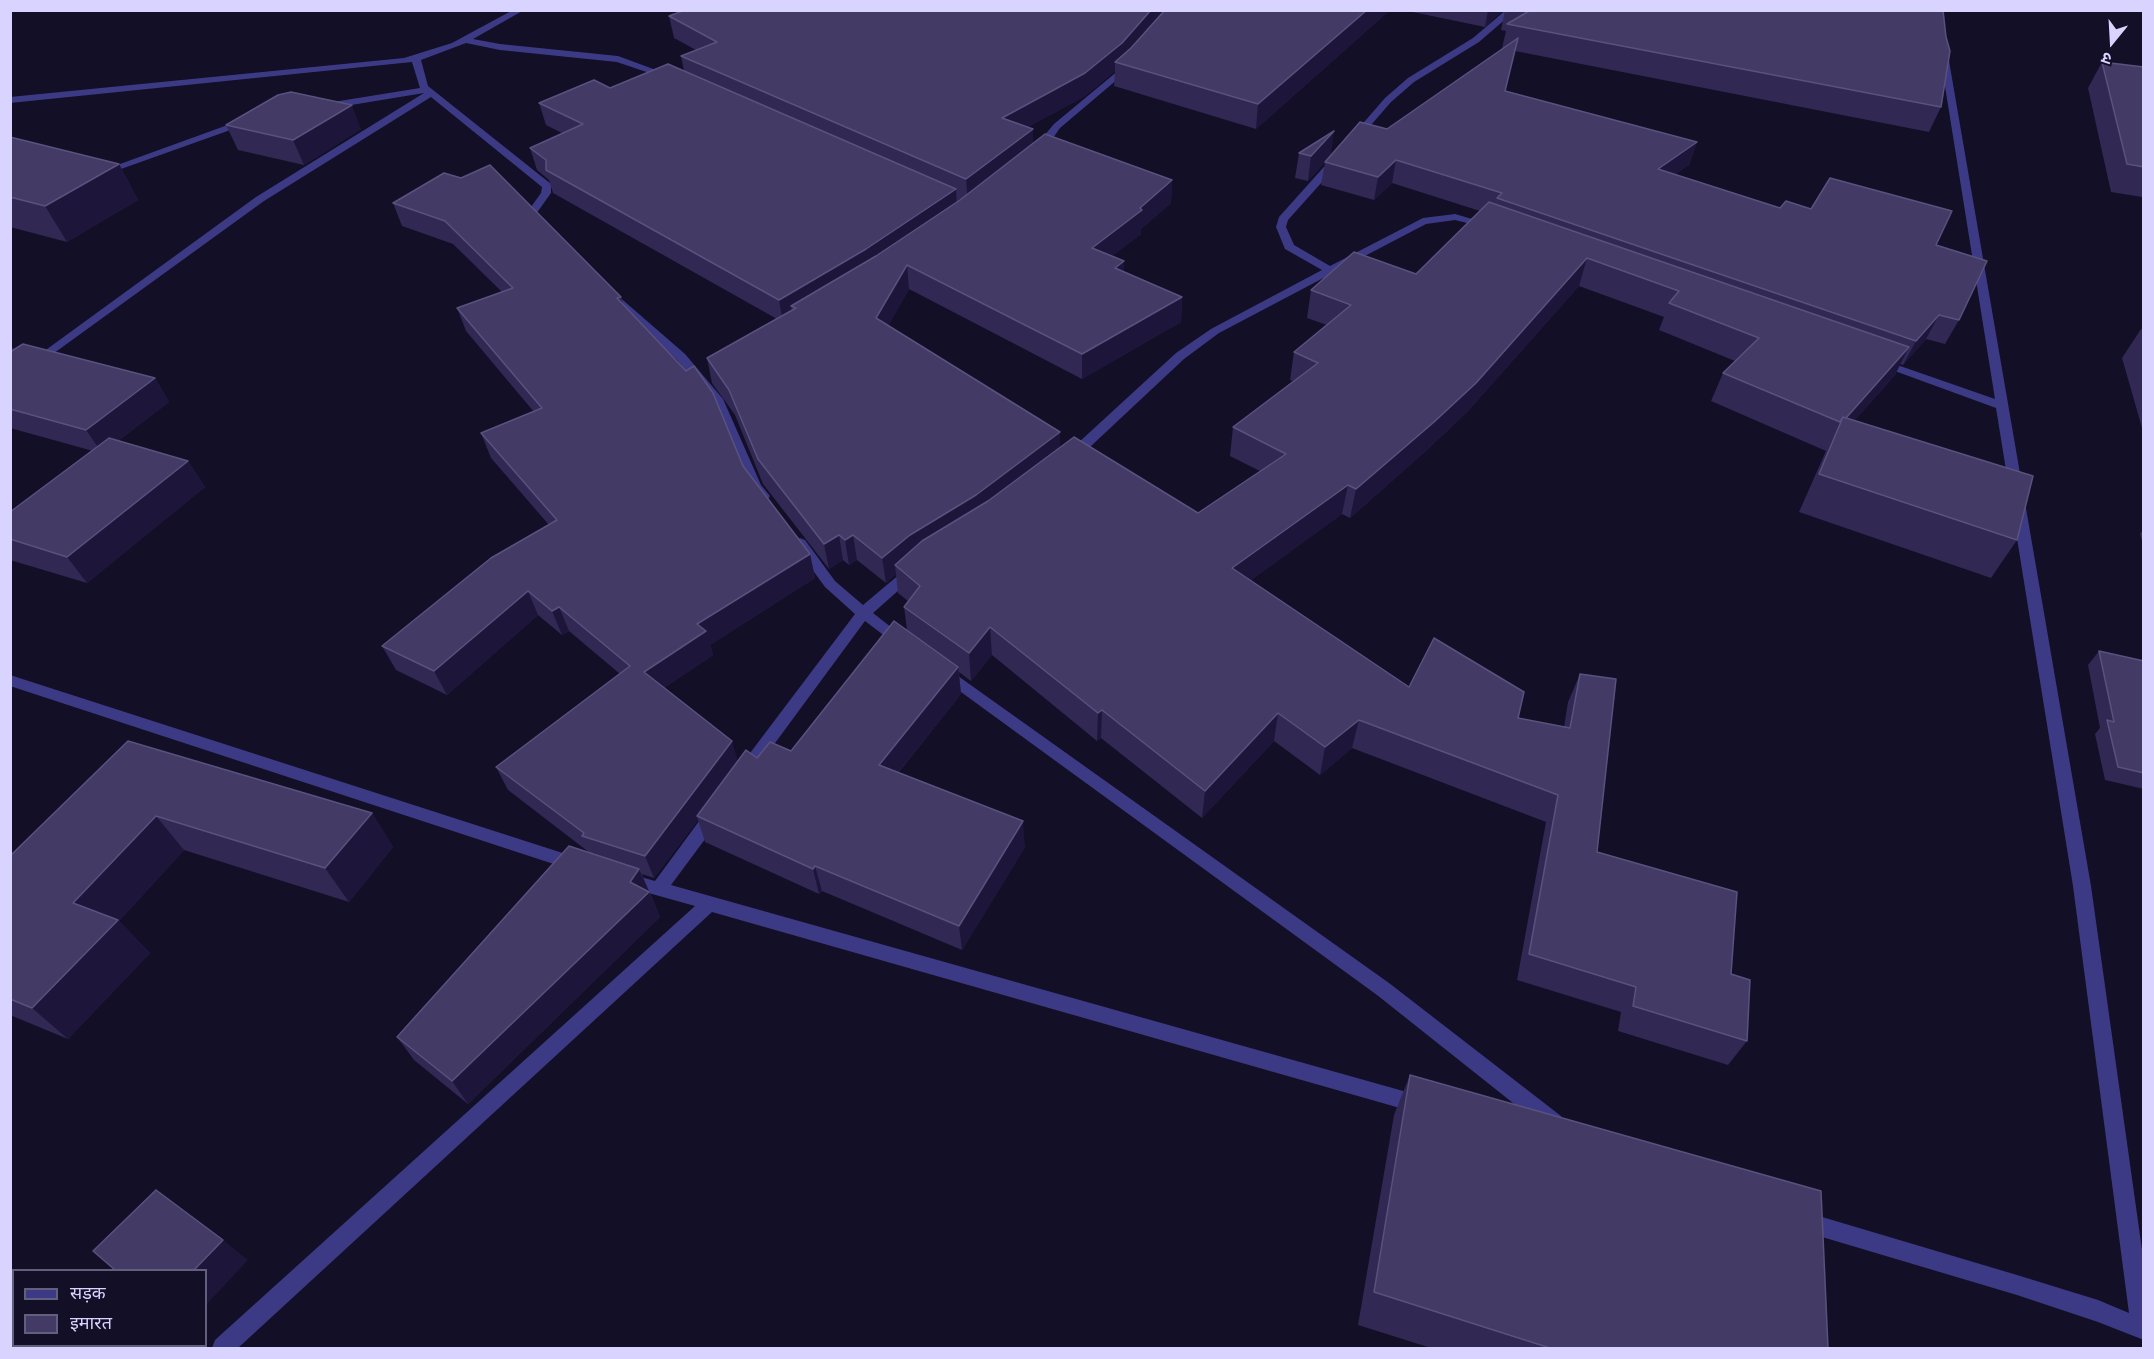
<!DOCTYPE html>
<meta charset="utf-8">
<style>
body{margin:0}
#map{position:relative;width:2154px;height:1359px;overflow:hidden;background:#130f26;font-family:"Asap Condensed","Noto Sans Devanagari",sans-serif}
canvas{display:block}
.frame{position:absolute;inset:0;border:12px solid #d9d4ff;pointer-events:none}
.legend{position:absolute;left:12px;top:1269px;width:195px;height:78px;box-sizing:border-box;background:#130f26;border:2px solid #625e7d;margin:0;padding:8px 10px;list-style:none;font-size:18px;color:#d9d4ff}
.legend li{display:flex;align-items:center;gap:12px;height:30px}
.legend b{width:30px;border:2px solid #625e7d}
.north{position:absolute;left:2082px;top:12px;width:60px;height:60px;-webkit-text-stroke:4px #130f26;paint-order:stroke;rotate:198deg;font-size:16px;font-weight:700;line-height:24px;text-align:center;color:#d9d4ff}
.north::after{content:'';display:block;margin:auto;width:21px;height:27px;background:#d9d4ff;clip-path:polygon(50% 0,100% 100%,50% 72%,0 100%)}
</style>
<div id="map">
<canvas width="2154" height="1359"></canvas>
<div class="frame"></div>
<ul class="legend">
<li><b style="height:8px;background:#3d3a85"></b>सड़क</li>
<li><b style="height:16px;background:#433a66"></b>इमारत</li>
</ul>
<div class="north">उ</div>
</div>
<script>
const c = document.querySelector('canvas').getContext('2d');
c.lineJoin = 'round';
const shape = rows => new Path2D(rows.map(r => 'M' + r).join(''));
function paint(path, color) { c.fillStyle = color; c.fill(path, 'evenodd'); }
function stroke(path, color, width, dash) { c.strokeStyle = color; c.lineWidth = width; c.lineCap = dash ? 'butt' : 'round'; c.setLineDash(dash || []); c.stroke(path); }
paint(shape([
 [513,10,524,10,473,39,500,44,618,56,675,77,667,79,617,62,500,50,466,43,421,60,428,86,551,184,551,193,536,214,545,224,544,226,536,226,526,214,541,193,542,187,431,97,264,201,10,385,10,376,256,197,424,93,327,109,322,106,327,103,420,88,412,62,10,103,10,97,404,58,452,43,513,10],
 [1506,10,1516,10,1479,42,1414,82,1391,102,1358,140,1352,140,1352,136,1385,98,1408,78,1473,38,1506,10],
 [1944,52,1948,55,2091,886,2144,1264,2144,1340,2098,1322,2017,1295,1802,1231,1795,1228,1792,1221,1795,1214,1802,1211,2017,1275,2098,1300,2129,1313,2073,886,1996,408,1873,363,1875,360,1883,360,1995,399,1940,55,1944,52],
 [1125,65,1132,67,1060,128,1053,138,1044,156,1038,156,1036,154,1043,137,1054,124,1125,65],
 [247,118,252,121,250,123,107,174,98,172,247,118],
 [1335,158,1340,161,1339,163,1288,220,1286,227,1294,245,1330,266,1423,218,1455,214,1496,226,1491,229,1455,220,1426,224,1338,270,1337,273,1331,274,1219,333,1184,359,1075,461,1065,461,1064,458,1065,455,1176,353,1211,329,1322,270,1285,249,1276,227,1279,217,1331,159,1335,158],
 [609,288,685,354,723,399,761,485,770,496,768,499,758,499,748,486,713,403,677,360,605,293,605,289,609,288],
 [800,538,805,540,835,581,863,605,907,568,917,568,919,571,917,574,873,613,910,642,908,646,898,646,865,621,750,777,744,779,738,777,736,773,738,769,855,614,825,587,793,543,800,538],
 [944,666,1389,983,1561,1116,1564,1123,1561,1130,1554,1132,1547,1130,1377,995,939,676,937,672,944,666],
 [10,675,575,857,581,859,583,864,581,869,575,871,10,686,10,675],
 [714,807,720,809,722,814,720,819,671,885,1421,1096,1428,1099,1431,1105,1428,1111,1421,1114,712,912,238,1348,212,1348,215,1340,695,906,627,887,621,885,619,880,621,875,627,873,655,881,708,809,714,807]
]), '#3d3a85');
paint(shape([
 [1390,10,1256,129,1114,86,1115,71,1085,96,1028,127,1033,129,1033,143,1172,180,1171,203,1141,229,1141,234,1112,256,1124,272,1182,297,1181,322,1082,379,909,289,888,326,1060,432,1060,447,1198,513,1260,471,1230,456,1233,427,1293,381,1290,380,1294,352,1327,325,1307,318,1311,290,1416,274,1480,211,1392,183,1374,200,1321,185,1325,162,1308,181,1295,178,1299,153,1331,155,1387,129,1503,48,1502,48,1506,31,1501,30,1505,10,1943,10,1941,107,1929,132,1515,51,1505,91,1697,142,1689,165,1675,174,1780,208,1811,209,1936,245,1959,320,1945,344,1926,339,1903,365,1900,364,1895,375,1854,421,2017,540,1991,578,1799,512,1826,451,1711,401,1723,373,1735,361,1659,330,1664,317,1579,286,1468,411,1427,450,1350,518,1342,514,1251,580,1409,687,1518,718,1564,727,1568,702,1580,674,1597,852,1731,974,1747,1041,1728,1065,1618,1031,1621,1012,1517,980,1546,822,1352,748,1320,775,1274,741,1202,818,1101,738,1097,741,992,655,971,681,959,672,961,694,898,773,1025,847,962,950,822,891,819,894,705,842,698,820,654,878,642,874,660,917,468,1104,414,1060,397,1037,590,853,508,790,496,767,620,674,569,631,562,635,538,615,447,695,396,670,382,646,549,525,491,458,481,433,534,412,466,331,457,308,502,292,453,244,402,226,393,203,444,173,621,297,623,304,743,466,810,554,815,578,710,645,713,655,664,688,738,761,757,758,791,751,907,630,904,607,908,601,898,593,896,574,886,583,857,560,849,565,843,560,829,569,763,484,735,415,712,383,707,358,777,319,553,193,549,180,537,170,530,148,562,133,546,125,539,103,684,71,681,56,696,50,674,38,669,16],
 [1403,10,1503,10,1485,27],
 [2102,62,2144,67,2144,200,2142,197,2111,192,2088,88],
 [226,125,361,129,304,165,238,150],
 [10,137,119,164,138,200,67,242,10,227],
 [2141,329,2144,330,2144,428,2142,428,2122,358],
 [10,344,14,349,155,378,169,402,118,441,188,461,205,487,87,583,10,560,10,512,93,451,10,428],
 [2144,528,2144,547,2140,534],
 [2099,651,2144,661,2144,789,2105,780,2095,734,2100,728,2088,665],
 [128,741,372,813,393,847,349,902,184,850,119,921,150,953,68,1039,10,1015,10,856],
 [1410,1075,1828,1348,1431,1348,1358,1325,1394,1115]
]), '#312854');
paint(shape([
 [1151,10,1170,10,1123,64,1115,62,1115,71,1085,96,1003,141,1002,118],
 [1367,10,1390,10,1256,129,1258,104],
 [1488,10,1503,10,1485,27],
 [352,105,361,129,304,165,293,140],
 [1033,129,1033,153,968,203,966,179],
 [1334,131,1331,155,1308,181,1311,156],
 [1697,142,1689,165,1651,192,1658,169],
 [1396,160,1392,183,1374,200,1378,177],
 [119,164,138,200,67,242,45,206],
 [1172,180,1171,203,1141,229,1141,234,1092,272,1092,248],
 [956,189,957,211,796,308,791,306,793,317,783,323,779,300],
 [1587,258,1579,286,1468,411,1427,450,1350,518,1356,489],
 [1124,261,1124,285,1115,268],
 [907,265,909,289,879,343,876,318],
 [1182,297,1181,322,1082,379,1082,354],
 [1939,315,1926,339,1903,365,1916,341],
 [10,344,24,363,10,373],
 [1909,347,1895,375,1830,448,1841,423],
 [155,378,169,402,102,453,86,430],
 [1060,432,1060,457,895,565,896,574,886,583,882,558,910,535],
 [188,461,205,487,87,583,67,557],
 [1348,485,1342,514,1229,596,1232,568],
 [839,535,843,560,829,569,824,544],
 [853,535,857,560,849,565,845,540],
 [810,554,815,578,710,645,713,655,652,696,644,672,697,624],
 [528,591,538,615,447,695,434,671],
 [559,607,569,631,562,635,552,611],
 [990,627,992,655,971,681,969,653],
 [958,667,961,694,883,791,879,765],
 [1102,710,1101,738,1097,741,1098,713],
 [1278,713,1274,741,1202,818,1205,791],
 [1359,720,1352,748,1320,775,1325,747],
 [732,741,739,765,697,816,698,820,654,878,645,856],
 [372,813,393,847,349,902,325,868],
 [156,816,184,850,119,921,150,953,68,1039,32,1008,73,903],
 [1023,821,1025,847,962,950,959,926],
 [815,866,822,891,819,894,813,869],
 [639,869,660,917,468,1104,452,1081,630,882],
 [223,1240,248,1260,206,1305,206,1270,194,1270],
 [121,1346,166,1346,164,1348,118,1348]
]), '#1d163a');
const building = shape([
 [685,10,1151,10,1122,43,1085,73,1002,118,1033,129,966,179,681,56,717,42,669,16,685,10],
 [1165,10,1367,10,1258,104,1115,62,1131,48,1165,10],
 [1527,10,1943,10,1946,37,1950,51,1941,107,1507,24,1529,11,1527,10],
 [1518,38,1505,91,1697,142,1658,169,1780,208,1786,201,1811,209,1830,178,1952,211,1936,245,1987,261,1959,320,1939,315,1916,341,1497,198,1502,193,1396,160,1378,177,1325,162,1360,122,1387,129,1518,38],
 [2102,62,2144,67,2144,167,2127,164,2102,62],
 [668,64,956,189,866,249,779,300,546,170,546,160,530,148,583,124,539,103,594,80,610,88,668,64],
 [291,92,352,105,293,140,226,125,278,95,291,92],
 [1334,131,1311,156,1299,153,1334,131],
 [1045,134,1172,180,1140,208,1142,210,1092,248,1124,261,1115,268,1182,297,1082,354,907,265,876,318,1060,432,976,495,910,535,882,558,853,535,845,540,839,535,824,544,758,459,729,390,707,358,796,308,791,306,876,256,960,200,1045,134],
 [10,137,119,164,45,206,10,197,10,137],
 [490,165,621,297,617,298,686,371,694,366,713,393,743,466,810,554,697,624,706,631,644,672,732,741,645,856,582,836,584,833,496,767,630,666,559,607,552,611,528,591,434,671,382,646,491,558,557,520,481,433,542,408,457,308,513,288,445,221,393,203,444,173,461,178,490,165],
 [1489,202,1909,347,1846,418,1843,417,1840,422,1723,373,1759,338,1669,303,1679,291,1587,258,1476,383,1434,422,1356,489,1348,485,1232,568,1409,687,1434,638,1524,692,1518,718,1570,728,1580,674,1616,679,1597,852,1737,892,1731,974,1750,980,1747,1041,1633,1006,1636,987,1529,954,1558,795,1359,720,1325,747,1278,713,1205,791,1102,710,1098,713,990,627,969,653,904,607,920,586,895,565,922,541,988,501,1074,437,1198,513,1286,454,1233,427,1318,363,1294,352,1351,305,1311,290,1354,252,1416,274,1489,202],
 [23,344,155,378,86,430,10,409,10,352,23,344],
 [1843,417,2033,476,2017,540,1819,474,1843,417],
 [109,438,188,461,67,557,10,539,10,512,109,438],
 [894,621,958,667,879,765,1023,821,959,926,815,866,813,869,697,816,746,750,757,758,770,742,791,751,894,621],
 [2099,651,2144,661,2144,773,2118,767,2107,720,2114,722,2099,651],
 [128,741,372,813,325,868,156,816,73,903,118,920,32,1008,10,999,10,856,128,741],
 [569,846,639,869,630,882,649,892,452,1081,397,1037,569,846],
 [1410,1075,1821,1191,1828,1348,1550,1348,1374,1292,1410,1075],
 [156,1190,223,1240,194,1270,115,1270,93,1251,156,1190],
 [49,1346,121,1346,118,1348,46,1348,49,1346]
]);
paint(building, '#433a66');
stroke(building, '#5a527e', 1.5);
</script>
